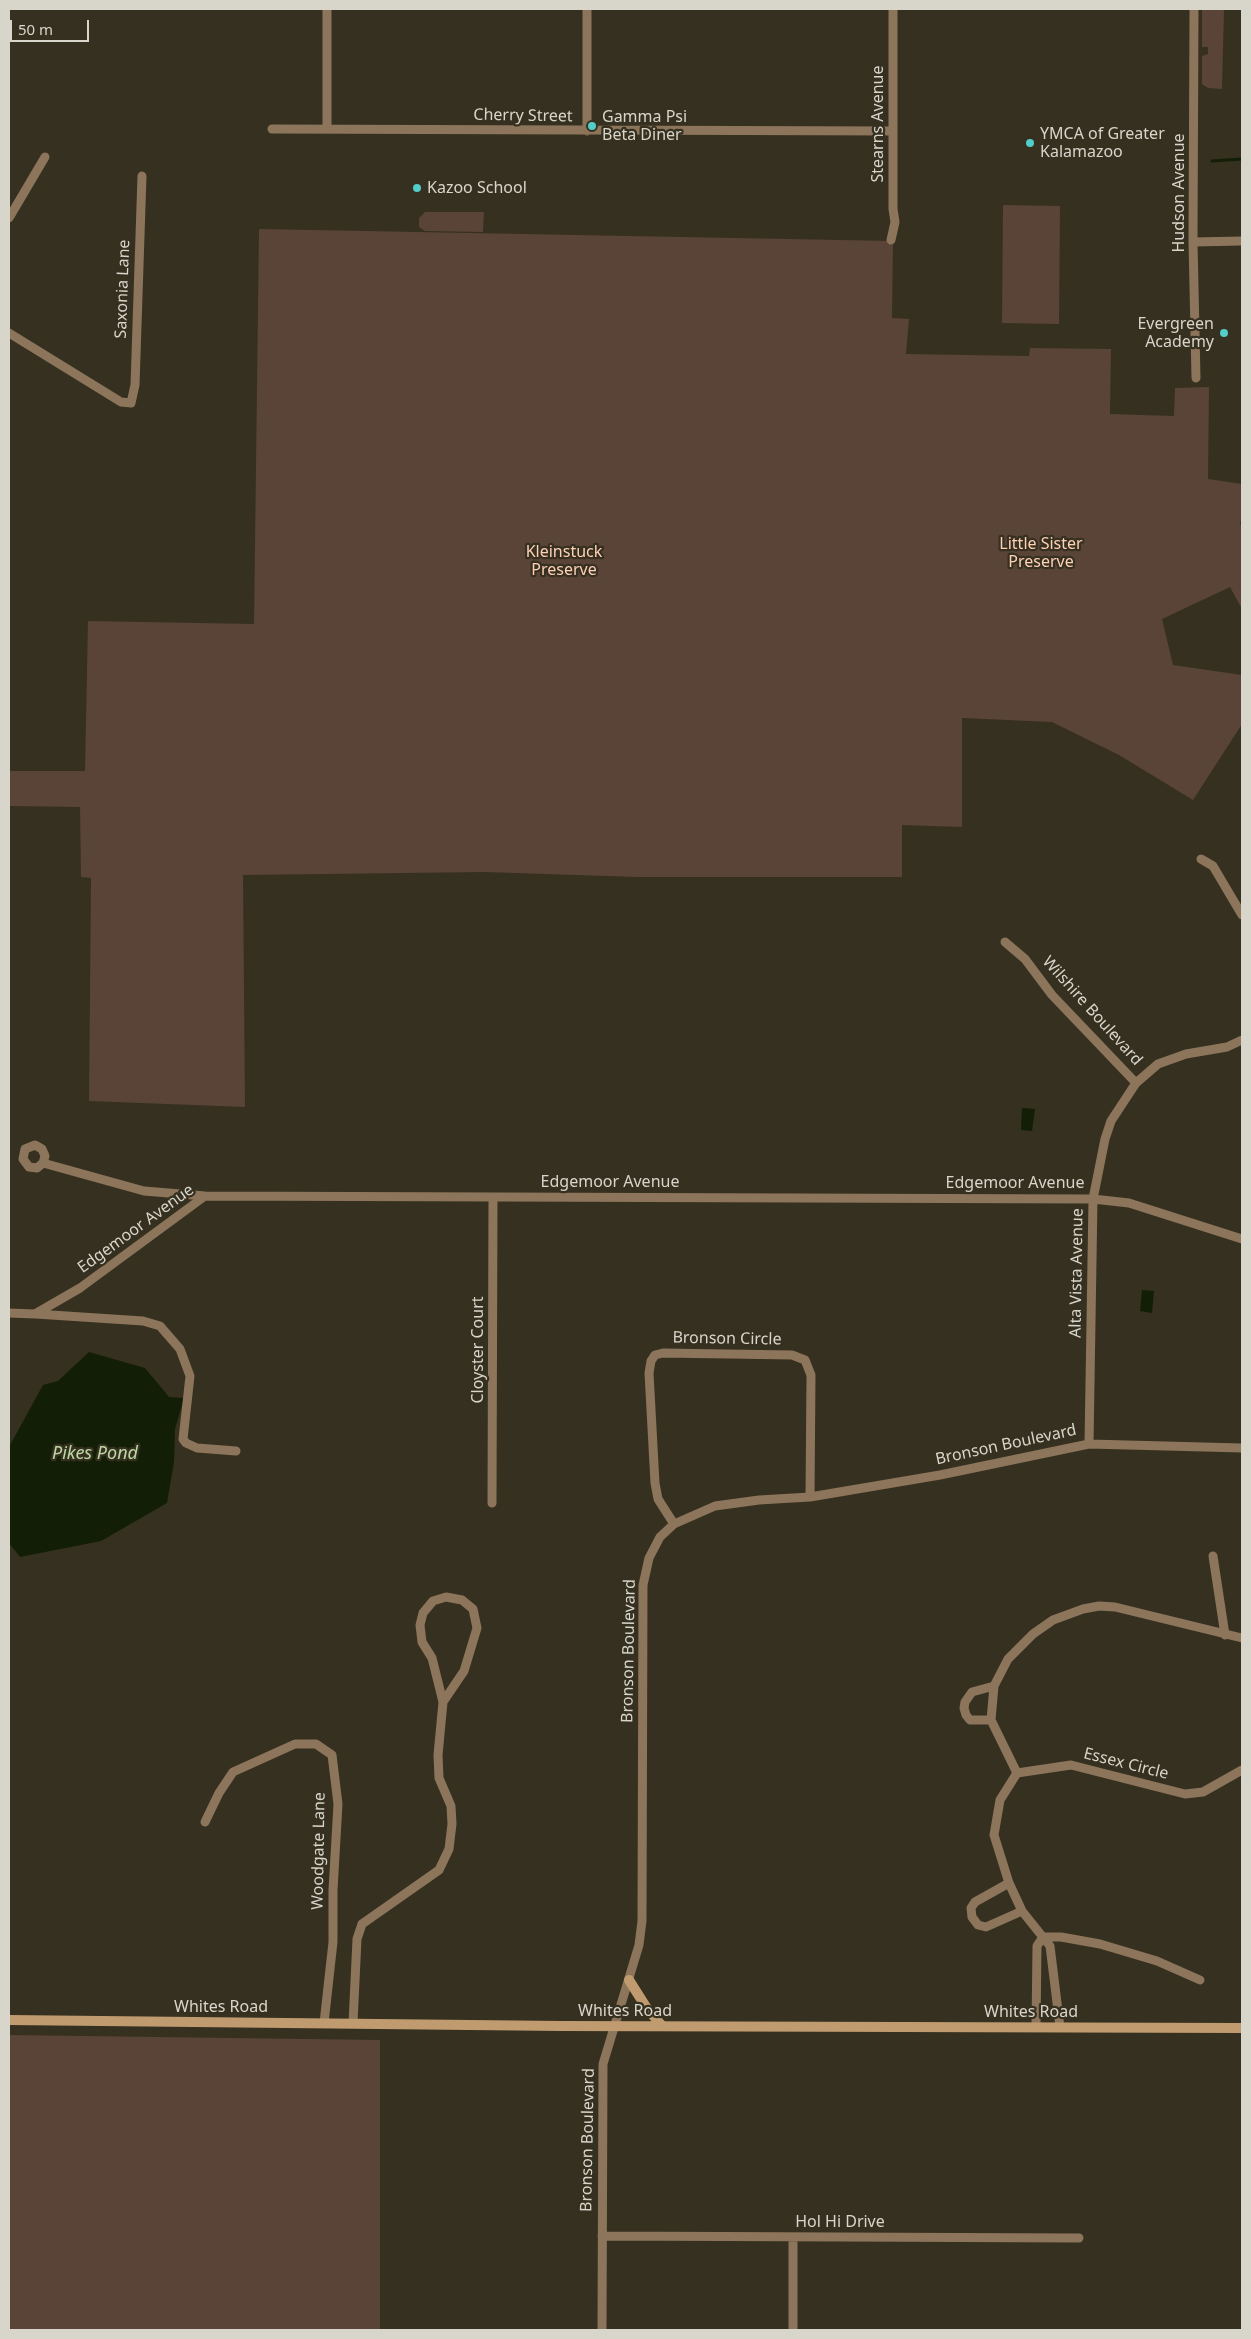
<!DOCTYPE html>
<style>
body{margin:0}
#map{position:relative;width:1251px;height:2339px;overflow:hidden;background:#363020;font-family:"Noto Sans",sans-serif}
canvas{display:block}
.frame{position:absolute;inset:0;border:10px solid #d8d5cb;pointer-events:none}
.scale{position:absolute;left:10px;top:20px;width:79px;height:22px;box-sizing:border-box;border:2px solid #d8d5cb;border-top:0;padding-left:6px;font-size:15px;line-height:18px;white-space:nowrap;color:#d8d5cb;-webkit-text-stroke:4px #363020;paint-order:stroke}
</style>
<div id="map">
<canvas width="1251" height="2339"></canvas>
<div class="frame"></div>
<div class="scale">50 m</div>
</div>
<script>
const c = document.querySelector('canvas').getContext('2d');
c.lineJoin = 'round';
function paint(path, color) { c.fillStyle = color; c.fill(path, 'evenodd'); }
const shape = rows => new Path2D(rows.map(r => 'M' + r).join(''));
function stroke(path, color, width, dash) { c.strokeStyle = color; c.lineWidth = width; c.lineCap = dash ? 'butt' : 'round'; c.setLineDash(dash || []); c.stroke(path); }
function write(font, color, halo, rows, align = 'center') {
  c.font = font + ' "Noto Sans",sans-serif'; c.lineWidth = 4.5; c.setLineDash([]); c.textBaseline = 'middle'; c.strokeStyle = halo; c.fillStyle = color; for (const [text, x, y, turn = 0] of rows) {
    c.save(); c.translate(x, y); c.rotate((+turn || 0) * Math.PI / 180); c.textAlign = isNaN(turn) ? turn : align; if (halo) c.strokeText(text, 0, 0); c.fillText(text, 0, 0); c.restore();
  }
}
paint(shape([
 [1202,9,1224,9,1222,89,1208,88,1202,84,1202,56,1208,54,1208,47,1202,47],
 [1003,205,1060,206,1059,324,1002,323],
 [425,212,484,212,483,232,425,231,419,227,419,218],
 [259,229,893,241,892,318,909,319,906,354,1029,356,1030,348,1111,349,1110,414,1174,416,1175,388,1209,387,1208,479,1242,484,1242,519,1240,522,1242,532,1242,609,1230,587,1162,619,1173,665,1242,675,1242,724,1193,800,1119,755,1052,722,962,718,962,827,902,825,902,877,637,877,485,872,243,875,245,1107,89,1101,91,878,81,877,80,807,9,806,9,771,85,771,88,621,254,624],
 [9,2035,380,2040,380,2330,9,2330]
]), '#5a4437');
paint(shape([
 [1022,1108,1035,1109,1032,1131,1021,1130],
 [1142,1290,1154,1291,1152,1313,1140,1311],
 [89,1352,145,1368,169,1397,184,1398,175,1429,174,1462,167,1503,101,1541,20,1557,9,1543,9,1447,43,1385,58,1381]
]), '#121f06');
stroke(shape([
 [1212,161,1242,159]
]), '#121f06', 3);
stroke(shape([
 [587,9,587,131],
 [1194,9,1193,242,1196,378],
 [327,128,327,9],
 [272,129,893,131],
 [9,218,45,157],
 [891,240,895,222,893,209,893,9],
 [1193,242,1242,241],
 [9,333,121,402,131,403,135,385,142,176],
 [1201,859,1213,866,1242,915],
 [1005,942,1025,959,1052,995,1136,1083],
 [43,1163,45,1156,42,1149,35,1145,25,1149,23,1159,29,1167,37,1168,43,1163,144,1191,205,1196],
 [9,1313,35,1314,80,1288,205,1196,1093,1199,1129,1203,1242,1239],
 [36,1314,143,1321,160,1326,180,1349,190,1376,183,1439,186,1443,197,1448,236,1451],
 [1089,1444,1093,1199,1105,1139,1111,1121,1136,1083,1158,1064,1186,1054,1227,1047,1242,1040],
 [492,1503,493,1197],
 [674,1524,658,1499,655,1483,649,1373,651,1361,655,1355,663,1353,792,1355,805,1360,811,1375,810,1497],
 [1213,1556,1225,1635],
 [991,1720,970,1720,966,1715,964,1708,965,1702,972,1692,994,1686],
 [1017,1773,991,1720,994,1686,1008,1659,1033,1634,1053,1620,1083,1609,1099,1606,1115,1607,1242,1638],
 [1017,1773,1000,1800,994,1835,1009,1883,1022,1911,1050,1946,1060,2027],
 [1017,1773,1071,1765,1185,1794,1203,1792,1242,1770],
 [205,1822,219,1793,233,1772,295,1744,316,1744,332,1755,338,1804,333,1890,333,1942,324,2023],
 [1009,1883,975,1902,971,1908,972,1917,978,1925,986,1927,1022,1911],
 [1043,1937,1061,1937,1100,1944,1157,1961,1200,1980],
 [353,2023,357,1939,362,1924,439,1870,449,1849,452,1824,451,1806,439,1778,438,1755,443,1702,464,1671,477,1628,473,1609,462,1600,446,1597,433,1601,423,1613,420,1625,422,1642,432,1658,443,1702],
 [1036,2027,1037,1946,1043,1937],
 [602,2236,1079,2238],
 [793,2237,793,2330],
 [602,2330,603,2064,639,1945,642,1921,643,1585,649,1558,660,1537,674,1524,715,1506,759,1500,810,1497,940,1475,1089,1444,1242,1448]
]), '#8c755a', 9);
stroke(shape([
 [629,1980,646,2007,662,2026],
 [9,2020,562,2026,1242,2028]
]), '#c09b6f', 10);
for (const [x, y, r, color] of [
 [592,126,5,"#53cdc9"],
 [1030,143,5,"#53cdc9"],
 [417,188,5,"#53cdc9"],
 [1224,333,5,"#53cdc9"]
]) { const dot = new Path2D(); dot.arc(x, y, r, 0, 2 * Math.PI); c.fillStyle = color; c.fill(dot); stroke(dot, '#363020', 2); }
write('16px', '#d8d5cb', '#363020', [
 ["Cherry Street",523,116,1],
 ["Stearns Avenue",878,124,-90],
 ["Hudson Avenue",1179,193,-90],
 ["Saxonia Lane",123,289,-88],
 ["Wilshire Boulevard",1092,1011,48],
 ["Edgemoor Avenue",610,1182],
 ["Edgemoor Avenue",1015,1183],
 ["Edgemoor Avenue",136,1229,-36],
 ["Alta Vista Avenue",1077,1273,-89],
 ["Bronson Circle",727,1339,1],
 ["Cloyster Court",478,1350,-90],
 ["Bronson Boulevard",1006,1445,-12],
 ["Bronson Boulevard",629,1651,-89],
 ["Essex Circle",1126,1764,14],
 ["Woodgate Lane",319,1851,-89],
 ["Whites Road",221,2007],
 ["Whites Road",625,2011],
 ["Whites Road",1031,2012],
 ["Bronson Boulevard",588,2140,-89],
 ["Hol Hi Drive",840,2222]
]);
write('16px', '#d8d5cb', '#363020', [
 ["Gamma Psi",602,117],
 ["Beta Diner",602,135],
 ["YMCA of Greater",1040,134],
 ["Kalamazoo",1040,152],
 ["Kazoo School",427,188],
 ["Evergreen",1214,324,"right"],
 ["Academy",1214,342,"right"]
], 'left');
write('16px', '#ffd0b6', '#363020', [
 ["Little Sister",1041,544],
 ["Preserve",1041,562],
 ["Kleinstuck",564,552],
 ["Preserve",564,570]
]);
write('italic 18px', '#bbd8a3', '#363020', [
 ["Pikes Pond",95,1454]
]);
</script>
